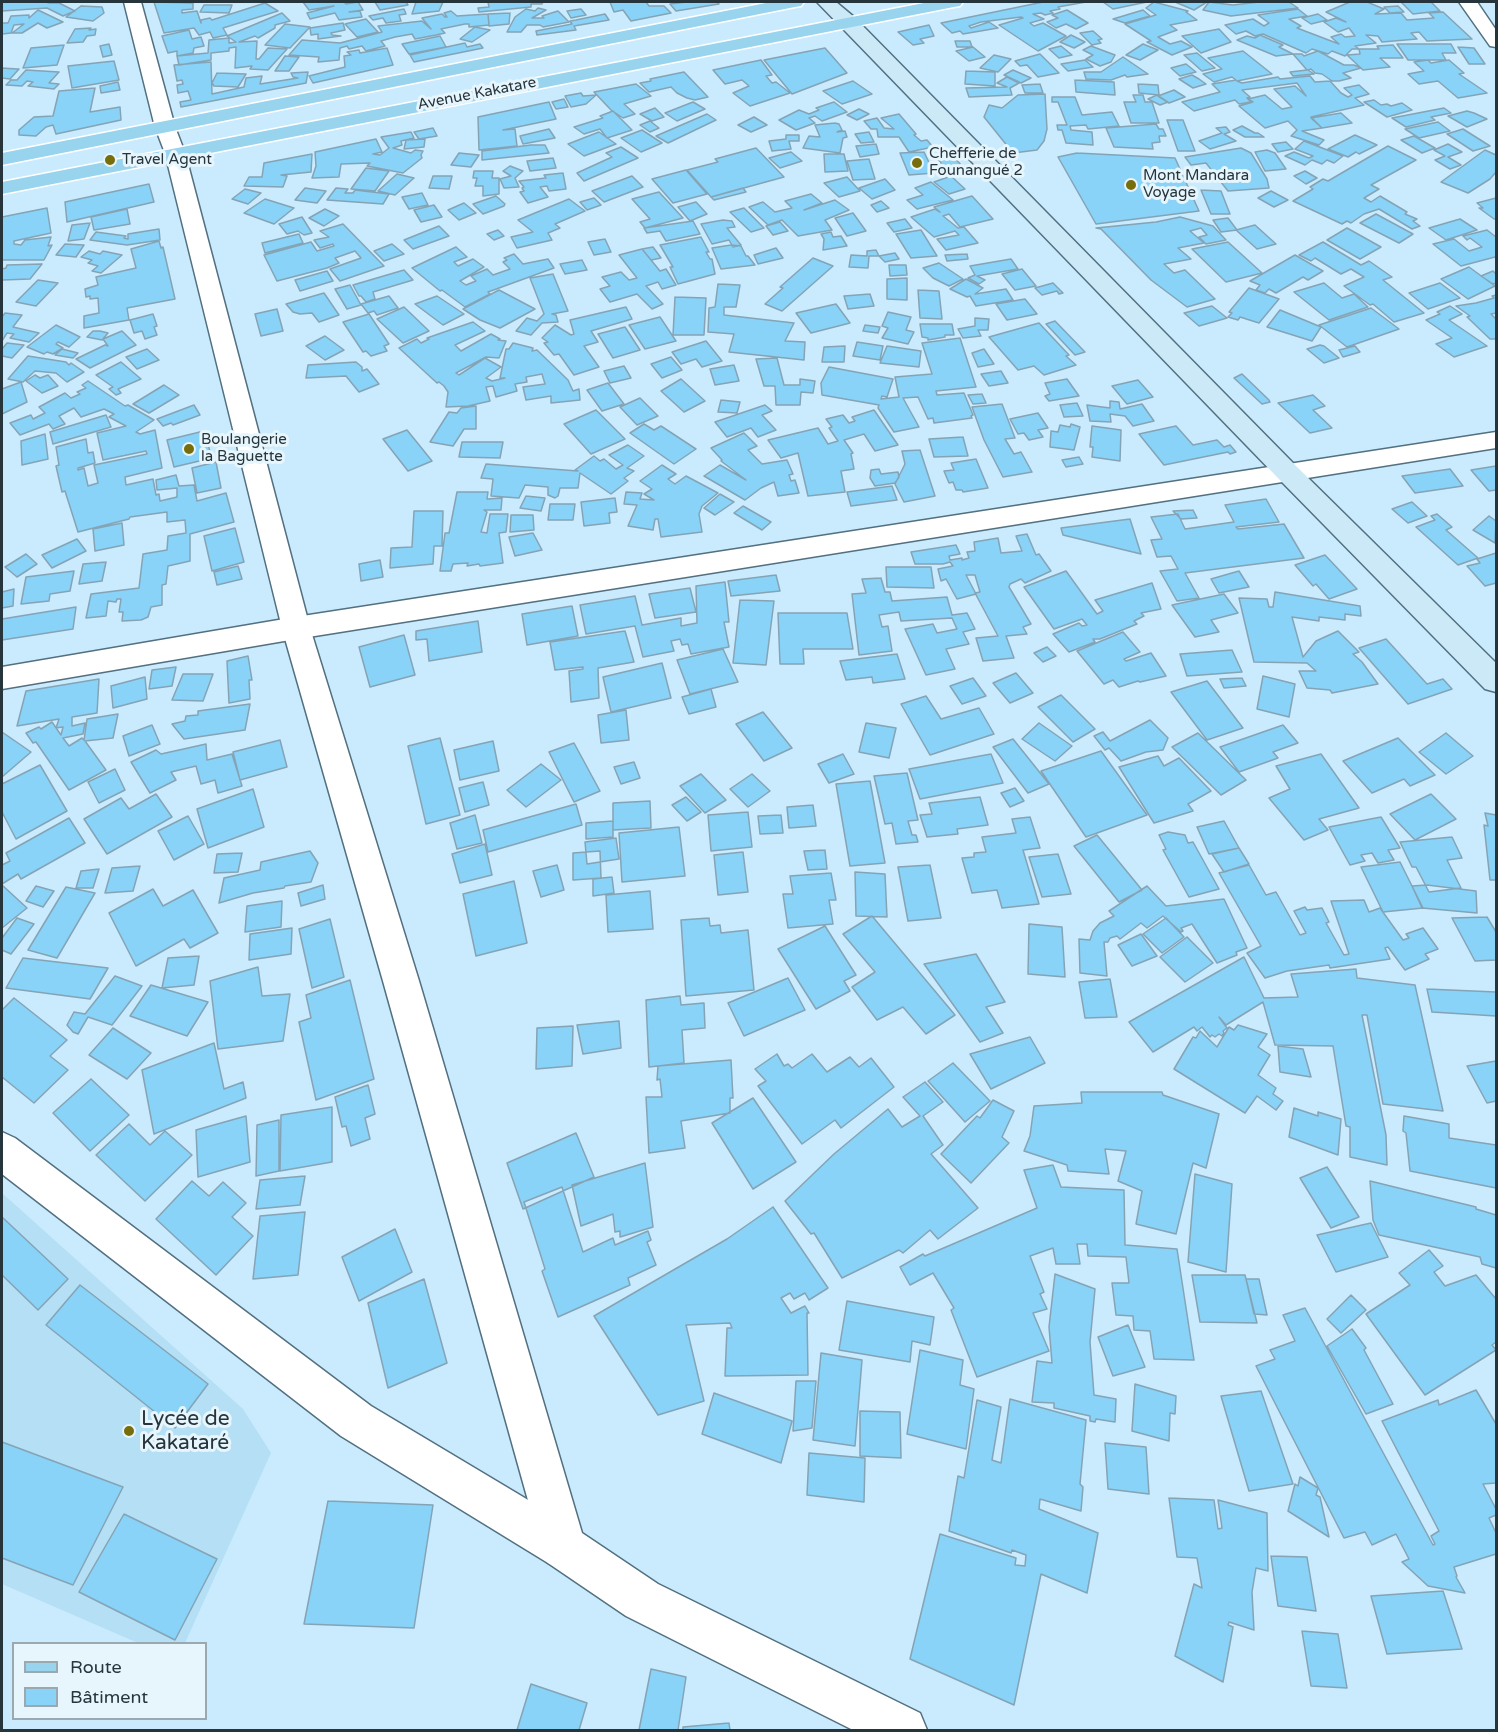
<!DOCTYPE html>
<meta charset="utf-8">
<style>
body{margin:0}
#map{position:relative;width:1498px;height:1732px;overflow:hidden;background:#c9ebfd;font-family:"Varela Round",sans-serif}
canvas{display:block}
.frame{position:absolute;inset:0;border:3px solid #26343b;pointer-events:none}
.legend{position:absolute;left:12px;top:1642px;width:195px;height:78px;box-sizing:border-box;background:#e7f5fc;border:2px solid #9aa8af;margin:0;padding:8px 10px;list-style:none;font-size:18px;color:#26343b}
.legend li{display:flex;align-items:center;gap:12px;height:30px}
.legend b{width:30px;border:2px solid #9aa8af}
</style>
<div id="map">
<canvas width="1498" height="1732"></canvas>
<div class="frame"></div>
<ul class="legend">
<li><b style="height:8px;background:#99d4ef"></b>Route</li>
<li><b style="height:16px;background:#89d2f8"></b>Bâtiment</li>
</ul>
</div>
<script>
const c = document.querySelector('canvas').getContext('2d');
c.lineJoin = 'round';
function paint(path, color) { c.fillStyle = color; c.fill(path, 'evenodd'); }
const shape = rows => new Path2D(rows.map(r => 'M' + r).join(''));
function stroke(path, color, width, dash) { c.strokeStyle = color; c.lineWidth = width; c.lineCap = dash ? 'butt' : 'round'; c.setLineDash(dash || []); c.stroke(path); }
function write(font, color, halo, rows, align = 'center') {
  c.font = font + ' "Varela Round",sans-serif'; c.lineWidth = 6; c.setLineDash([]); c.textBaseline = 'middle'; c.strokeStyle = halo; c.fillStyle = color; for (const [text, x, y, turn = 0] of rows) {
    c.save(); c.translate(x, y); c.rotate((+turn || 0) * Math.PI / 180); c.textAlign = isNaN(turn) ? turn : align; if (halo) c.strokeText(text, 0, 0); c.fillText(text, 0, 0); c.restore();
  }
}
paint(shape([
 [2,1193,243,1409,271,1453,185,1643,138,1643,2,1584]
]), '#b5dff5');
const building = shape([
 [2,2,55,2,48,3,59,3,75,11,63,16,47,8,2,11,2,2],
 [154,2,193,3,193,9,182,10,182,13,197,11,201,23,201,20,210,18,212,20,265,3,278,11,223,28,227,35,213,38,210,32,199,35,194,28,164,33,154,2],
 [303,2,344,2,346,4,358,2,363,10,349,12,360,11,362,17,339,20,335,13,310,19,307,13,334,6,309,10,303,2],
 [375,2,406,2,408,5,380,10,375,2],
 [416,2,443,2,439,11,412,14,416,2],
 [488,2,543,2,542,4,531,4,531,7,479,12,478,8,489,7,488,2],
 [610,2,646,2,649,6,664,6,671,13,631,21,623,10,614,12,610,2],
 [687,2,717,2,719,4,676,11,670,4,687,2],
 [1043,2,1086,2,1058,7,1060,9,1050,11,1053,13,1045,15,1041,13,1033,14,1044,19,1030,23,1034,26,1043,23,1066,36,1038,51,999,25,1023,18,1021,17,981,22,969,26,971,28,989,22,998,28,963,34,960,31,952,33,941,23,1043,2],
 [1103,2,1147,2,1113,9,1103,2],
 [1154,2,1188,11,1186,12,1197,20,1170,25,1177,30,1158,37,1170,44,1181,41,1192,47,1172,55,1147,42,1151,41,1125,24,1156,15,1146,8,1154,2],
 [1175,2,1207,2,1194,10,1175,2],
 [1209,2,1233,5,1259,2,1289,2,1298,8,1231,16,1203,10,1209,2],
 [1350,2,1367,2,1384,9,1375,14,1401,13,1407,20,1434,18,1429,13,1443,12,1472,39,1427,41,1419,32,1411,33,1417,39,1382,42,1378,36,1366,35,1376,43,1355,46,1359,49,1352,49,1345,56,1332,51,1328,54,1312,49,1306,53,1263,34,1255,36,1246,31,1236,34,1225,25,1253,19,1264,26,1269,23,1258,15,1298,9,1307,16,1289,19,1301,26,1297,28,1339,44,1331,37,1341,34,1345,37,1355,36,1349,28,1338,32,1324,22,1336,18,1346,22,1326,12,1350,2],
 [1401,2,1431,2,1440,11,1413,14,1401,2],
 [204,5,232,5,229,13,200,12,204,5],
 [81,6,102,7,104,13,93,21,66,17,81,6],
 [1398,6,1404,12,1390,13,1384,7,1398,6],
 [538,8,546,10,532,18,544,18,542,16,558,11,569,22,543,27,540,25,527,25,521,32,507,32,515,17,526,9,535,11,538,8],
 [404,9,406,14,399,15,401,21,386,23,383,18,373,20,369,16,404,9],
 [581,9,586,15,571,18,567,11,581,9],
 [38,10,63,22,47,28,38,23,22,33,12,33,24,24,14,25,11,33,2,34,2,23,8,23,11,16,29,15,29,18,38,10],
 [1067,10,1088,23,1076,29,1066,24,1056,28,1047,22,1058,18,1052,15,1067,10],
 [1143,10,1150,16,1125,23,1113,19,1143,10],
 [451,11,457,16,488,14,489,25,469,27,469,24,465,24,441,29,445,33,436,35,415,39,412,34,395,37,381,41,385,46,366,51,362,46,349,49,347,46,340,48,339,60,318,62,319,57,289,55,302,40,340,43,382,32,378,26,422,21,431,29,422,18,442,14,445,17,447,17,444,13,451,11],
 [282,13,290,21,275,25,275,28,258,38,255,36,239,42,257,41,256,59,259,59,268,48,287,49,268,70,250,69,252,66,235,68,236,47,229,48,229,51,211,53,211,60,179,65,177,56,208,53,209,40,229,38,229,43,236,42,227,36,282,13],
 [510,13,509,24,489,26,488,14,510,13],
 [605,14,609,20,574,26,576,30,537,35,536,31,572,24,570,21,576,20,605,14],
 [1318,14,1327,20,1311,24,1302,18,1318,14],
 [366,19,378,32,357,37,345,24,366,19],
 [343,23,345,30,331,33,332,35,341,36,318,39,318,34,311,35,310,28,343,23],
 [285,24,310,27,290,48,265,45,285,24],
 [929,25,934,36,920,39,924,43,913,45,898,32,929,25],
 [475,27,490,30,472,42,460,39,475,27],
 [75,29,91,28,89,30,96,29,95,35,87,36,83,42,67,43,75,29],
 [1219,29,1231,42,1201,53,1182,36,1219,29],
 [189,30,192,39,201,37,204,46,194,48,193,53,177,56,177,51,168,53,162,36,189,30],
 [1093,31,1102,39,1098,40,1101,43,1092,45,1080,33,1093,31],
 [1071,35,1085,42,1074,48,1060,42,1071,35],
 [1260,35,1283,45,1279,47,1293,54,1276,56,1237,40,1247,36,1255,38,1260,35],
 [440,36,446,47,409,54,402,44,440,36],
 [955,41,970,41,972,47,957,47,955,41],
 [465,43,467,47,480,44,483,48,414,62,410,55,465,43],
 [109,44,112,55,103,57,100,46,109,44],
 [1143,44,1158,50,1140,60,1126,55,1143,44],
 [1397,44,1451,44,1456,53,1442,53,1446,60,1408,60,1397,44],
 [64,45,57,65,23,68,31,48,64,45],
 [1393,45,1403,58,1380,58,1390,67,1363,70,1347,55,1360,54,1359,49,1379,49,1377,46,1393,45],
 [1061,46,1072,55,1059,58,1049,49,1061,46],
 [1091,46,1115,55,1111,62,1100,66,1086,59,1093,55,1083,50,1091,46],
 [973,47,985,57,969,61,956,51,973,47],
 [1458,47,1474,48,1485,64,1469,64,1458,47],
 [387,48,393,65,313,83,309,76,345,67,344,56,351,55,347,52,359,50,360,53,387,48],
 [825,48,847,73,792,94,764,60,825,48],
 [1243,51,1272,74,1237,81,1242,83,1278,77,1280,79,1310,76,1315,82,1330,81,1341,93,1348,97,1352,95,1344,88,1359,85,1369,94,1355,98,1364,105,1311,117,1322,128,1302,131,1324,140,1319,145,1291,136,1297,130,1288,121,1265,128,1239,106,1253,102,1248,99,1265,95,1282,109,1292,107,1274,89,1295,86,1306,96,1297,83,1242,90,1250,97,1247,98,1251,102,1239,104,1235,100,1194,111,1182,102,1220,92,1212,84,1236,80,1232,77,1214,82,1203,74,1222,69,1208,58,1243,51],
 [1318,51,1344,65,1354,65,1361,68,1343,73,1351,78,1339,81,1332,81,1322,74,1315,73,1311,69,1308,70,1314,74,1293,76,1290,72,1307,70,1293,54,1302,54,1304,56,1318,51],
 [1197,53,1215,68,1202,71,1184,55,1197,53],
 [1040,54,1059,73,1038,77,1027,65,1020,66,1015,61,1040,54],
 [994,55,1011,59,998,72,980,68,994,55],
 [285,56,299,57,289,71,275,71,285,56],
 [1123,57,1148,74,1127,77,1125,75,1111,80,1086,79,1084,72,1101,72,1123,57],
 [761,60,772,75,766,76,772,83,776,82,790,93,750,106,733,93,749,86,742,80,725,84,713,70,761,60],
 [1085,60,1093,67,1068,71,1061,64,1085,60],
 [1428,60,1431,63,1449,60,1464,73,1459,74,1487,93,1458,98,1438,81,1419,84,1408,74,1424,71,1414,62,1428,60],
 [114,61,119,80,72,88,68,66,114,61],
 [211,62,212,94,244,87,246,78,262,76,260,84,298,78,293,77,291,73,308,72,306,83,181,107,180,102,191,100,188,91,178,93,177,85,183,84,182,80,177,81,174,65,211,62],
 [1186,64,1196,72,1180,76,1171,68,1186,64],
 [2,68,17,69,19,69,10,79,2,78,2,68],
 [26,70,59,72,49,83,59,84,54,89,28,86,33,82,27,81,22,86,6,85,11,80,17,80,26,70],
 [1013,70,1031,78,1021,83,1004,75,1013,70],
 [966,71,995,72,995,86,965,84,966,71],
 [684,72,708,97,695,100,687,98,677,93,671,87,649,92,640,83,651,81,650,79,684,72],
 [217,73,246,74,238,87,214,86,212,83,217,73],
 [1192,75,1199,79,1206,84,1193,88,1179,79,1192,75],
 [1007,77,1019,83,1010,88,1012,95,969,97,966,88,1007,87,997,83,1007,77],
 [1075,80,1114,82,1115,95,1076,92,1075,80],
 [853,81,872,94,842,104,823,91,853,81],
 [118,82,120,90,101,93,100,86,118,82],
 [636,84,651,96,624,104,635,114,623,118,611,110,594,92,636,84],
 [1040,84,1043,93,1025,93,1022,85,1040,84],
 [1138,84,1158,85,1159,95,1139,93,1138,84],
 [95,88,90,112,120,107,121,120,56,134,53,125,46,127,36,136,19,135,19,130,34,117,53,116,59,91,95,88],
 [1174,90,1185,97,1169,103,1158,96,1174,90],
 [581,93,583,96,596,95,586,104,571,107,565,96,581,93],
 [1045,94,1047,129,1044,141,1037,150,1013,153,984,117,989,105,1002,108,1018,95,1045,94],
 [1133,95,1143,95,1145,102,1152,102,1159,123,1131,123,1124,102,1136,102,1133,95],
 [1157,95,1159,96,1168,102,1160,105,1148,99,1157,95],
 [1052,97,1075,97,1082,115,1112,112,1119,126,1088,129,1086,125,1070,126,1071,130,1092,132,1093,145,1066,143,1062,130,1058,130,1057,125,1067,125,1058,102,1052,102,1052,97],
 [564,99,568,107,556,109,552,102,564,99],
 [1374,100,1381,105,1387,104,1391,106,1402,103,1412,110,1387,117,1364,102,1374,100],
 [549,102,556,119,503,130,515,129,517,146,479,150,478,117,549,102],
 [693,102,705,109,677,121,665,113,693,102],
 [834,102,847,112,822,121,815,116,809,118,815,123,796,130,779,120,799,110,809,114,819,110,816,108,834,102],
 [655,108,664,117,652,121,640,114,655,108],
 [1444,108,1451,113,1431,117,1435,120,1406,127,1392,118,1444,108],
 [859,109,869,114,857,120,847,115,859,109],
 [613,111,632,130,607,138,600,129,584,134,574,127,603,118,600,116,613,111],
 [1467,111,1474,113,1487,119,1467,127,1448,116,1467,111],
 [1341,113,1352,123,1322,128,1311,118,1341,113],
 [707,114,716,120,668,143,656,136,707,114],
 [899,114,916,134,914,135,921,141,927,140,933,147,909,152,899,137,878,137,877,129,871,129,864,121,877,118,884,128,894,129,881,118,899,114],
 [754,117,767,125,751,132,738,125,754,117],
 [1167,120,1183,120,1195,151,1178,151,1167,120],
 [650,121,659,128,650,132,640,125,650,121],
 [1438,122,1450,131,1419,138,1405,129,1438,122],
 [835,123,839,124,842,130,837,132,845,131,847,137,843,138,840,153,803,148,809,136,820,137,815,125,835,123],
 [1156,124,1159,129,1163,129,1166,136,1159,136,1160,142,1152,143,1153,149,1114,147,1106,128,1156,124],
 [1242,126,1255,133,1258,133,1264,137,1245,137,1233,130,1242,126],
 [1226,127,1230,132,1224,134,1236,141,1210,149,1199,141,1222,133,1216,128,1226,127],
 [433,128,437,136,419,139,414,132,433,128],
 [549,129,555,138,523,144,520,136,549,129],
 [1463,129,1490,146,1473,151,1447,134,1463,129],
 [642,130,662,143,641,152,621,138,642,130],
 [411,132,414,138,401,141,402,145,393,148,411,153,415,150,423,151,421,155,422,158,403,173,367,166,370,163,341,164,339,177,312,178,316,166,315,152,376,139,382,152,373,154,380,155,389,148,381,137,411,132],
 [599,132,616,144,584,156,568,144,599,132],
 [869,132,874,142,861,143,855,134,869,132],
 [786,135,799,135,799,141,789,141,791,149,772,151,769,141,786,139,786,135],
 [1355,135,1377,145,1359,154,1356,152,1348,157,1328,149,1355,135],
 [1414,136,1435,148,1422,153,1401,140,1414,136],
 [425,139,424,147,404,149,406,140,425,139],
 [1304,141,1343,156,1334,163,1327,160,1322,164,1312,160,1305,165,1285,156,1294,152,1309,158,1313,156,1295,149,1304,141],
 [1286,142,1293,149,1278,152,1272,144,1286,142],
 [876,144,879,154,860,157,856,146,876,144],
 [1448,144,1462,152,1448,157,1461,165,1450,169,1435,160,1445,156,1434,150,1448,144],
 [531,145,545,145,549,153,482,160,482,151,531,145],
 [1388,146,1416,160,1371,185,1379,189,1364,198,1371,202,1380,196,1407,212,1405,214,1417,219,1413,221,1420,226,1412,229,1379,209,1364,214,1351,223,1347,221,1342,224,1293,201,1313,189,1310,187,1323,179,1328,181,1388,146],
 [621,147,638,158,584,181,577,173,612,157,606,153,621,147],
 [756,148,784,177,711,197,687,170,718,162,715,159,756,148],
 [1241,148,1251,153,1267,179,1269,188,1228,191,1206,163,1191,165,1185,157,1241,148],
 [1267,150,1275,153,1286,169,1265,171,1255,152,1267,150],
 [1485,150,1496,155,1496,172,1490,179,1468,193,1441,182,1485,150],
 [791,152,802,161,780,168,769,158,791,152],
 [924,152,934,173,909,175,900,153,924,152],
 [459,153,479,155,471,167,451,165,459,153],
 [950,153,963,167,944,173,935,165,941,163,935,156,950,153],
 [1077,153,1175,158,1199,211,1096,224,1058,157,1077,153],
 [312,154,311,172,281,175,287,176,283,187,244,186,249,177,262,177,264,163,312,154],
 [824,154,844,154,848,171,825,172,824,154],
 [553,158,556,168,530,171,527,161,553,158],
 [869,159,875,179,853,180,847,161,869,159],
 [510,166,523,171,515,178,519,187,504,188,500,179,511,176,503,171,510,166],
 [366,168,389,171,375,191,351,189,366,168],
 [686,170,707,194,673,203,652,179,686,170],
 [474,171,493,171,492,178,499,178,499,194,483,196,483,186,475,186,477,178,473,178,474,171],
 [1305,171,1317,178,1306,184,1294,176,1305,171],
 [563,173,566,189,549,191,547,186,540,187,548,197,528,203,520,192,524,191,522,188,524,187,519,181,546,178,544,175,563,173],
 [397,174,414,178,395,195,378,191,397,174],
 [433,176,452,176,449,189,429,188,433,176],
 [632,176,643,187,604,202,592,191,632,176],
 [951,176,965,189,949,194,934,182,951,176],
 [847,177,860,191,839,197,824,183,847,177],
 [885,179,895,190,872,199,859,188,885,179],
 [931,182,953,200,917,209,907,200,923,195,915,188,931,182],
 [149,184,154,202,67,222,65,202,149,184],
 [305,188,326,191,317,203,295,200,305,188],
 [336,188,348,189,345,193,353,193,355,190,389,194,383,204,327,200,336,188],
 [743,188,746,192,714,200,711,197,743,188],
 [245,189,261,193,248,204,232,199,245,189],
 [1201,190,1221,191,1230,214,1211,214,1201,190],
 [1271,191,1288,200,1274,207,1258,198,1271,191],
 [659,192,683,218,645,228,640,222,650,219,632,199,659,192],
 [422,193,428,205,409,209,402,197,422,193],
 [811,194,822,203,804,210,835,200,849,210,825,220,832,230,798,236,782,220,768,225,749,207,763,202,775,212,792,208,785,201,811,194],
 [496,196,505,204,504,206,483,214,473,204,496,196],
 [972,196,993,219,960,227,949,214,943,216,958,228,964,227,978,243,946,250,937,239,959,235,955,231,934,237,911,217,935,209,940,212,934,207,972,196],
 [594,198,601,205,587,210,580,202,594,198],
 [1496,198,1496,219,1494,219,1479,208,1483,208,1477,203,1496,198],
 [265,199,294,208,274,224,244,213,265,199],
 [569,199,585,211,555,224,560,228,548,233,552,240,517,248,511,237,533,232,518,220,569,199],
 [881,201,889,208,877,212,871,205,881,201],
 [696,202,707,214,690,221,678,207,696,202],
 [464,203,476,213,459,220,448,210,464,203],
 [434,205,442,217,421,222,414,210,434,205],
 [47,208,51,233,14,241,14,244,21,245,25,240,51,237,48,246,52,245,44,260,2,260,2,217,47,208],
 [744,208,764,228,751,232,730,212,744,208],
 [127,209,130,224,94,230,91,217,127,209],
 [325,209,339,216,324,226,309,218,325,209],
 [853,213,866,231,847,236,835,218,853,213],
 [1376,214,1413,234,1399,243,1360,223,1376,214],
 [302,217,312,233,304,235,298,231,287,234,279,224,302,217],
 [1180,217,1213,226,1226,240,1206,244,1199,237,1207,235,1201,228,1190,231,1204,243,1178,248,1191,259,1164,264,1174,273,1185,270,1215,299,1187,307,1151,280,1101,229,1096,228,1156,222,1180,217],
 [1228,218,1237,230,1221,232,1213,220,1228,218],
 [905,219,912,228,894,232,887,223,905,219],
 [1460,219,1477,230,1446,240,1429,228,1460,219],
 [723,220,732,221,735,227,727,228,741,245,733,247,729,240,712,244,701,224,723,220],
 [693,221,700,234,666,241,660,231,647,233,644,228,693,221],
 [780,222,788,231,773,235,766,226,780,222],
 [90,223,84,239,68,241,72,225,90,223],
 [343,224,384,266,340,281,330,269,361,258,355,251,335,258,339,263,327,268,277,281,264,255,311,242,317,251,334,246,333,244,320,248,314,240,329,237,320,231,343,224],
 [1255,225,1276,244,1257,249,1236,230,1255,225],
 [439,226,449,236,413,249,404,240,439,226],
 [1347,228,1381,247,1360,259,1327,240,1347,228],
 [159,229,160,240,127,245,90,240,96,232,126,236,124,238,128,239,128,234,159,229],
 [498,230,504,236,494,240,487,234,498,230],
 [921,230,937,256,911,258,896,234,921,230],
 [1487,230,1496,237,1496,258,1495,257,1461,266,1433,244,1454,239,1469,251,1482,247,1470,238,1467,240,1463,236,1487,230],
 [831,232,833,237,841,236,847,246,823,250,824,239,821,234,831,232],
 [299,234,303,243,265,253,262,243,299,234],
 [701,237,709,252,706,252,710,259,712,259,715,274,678,284,670,267,673,267,660,245,701,237],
 [605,239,611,252,594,255,588,242,605,239],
 [159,241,161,248,163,247,175,299,127,308,129,320,84,328,84,316,99,313,98,298,90,299,90,296,86,297,85,289,98,285,96,277,136,268,131,249,159,241],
 [1228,242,1262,273,1226,282,1192,249,1228,242],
 [1323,242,1361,265,1369,261,1392,277,1383,280,1424,313,1394,322,1373,304,1370,305,1344,286,1364,277,1351,269,1341,274,1315,258,1311,261,1299,255,1323,242],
 [65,244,84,245,76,257,56,255,65,244],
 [392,244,404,254,384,261,374,251,392,244],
 [731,245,741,246,746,256,748,256,755,265,721,269,712,248,731,245],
 [456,247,467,257,454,262,458,266,473,259,484,267,460,281,466,285,476,281,471,276,487,269,493,275,510,269,503,262,507,260,504,258,514,254,523,264,548,259,554,268,488,292,490,294,465,307,442,290,440,291,412,268,456,247],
 [653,247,661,258,651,260,642,249,653,247],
 [776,248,783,258,758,264,754,255,776,248],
 [642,249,660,271,666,269,676,285,662,289,658,282,646,286,663,304,652,309,637,294,610,302,600,289,610,286,602,277,621,272,629,280,637,278,619,255,642,249],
 [876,250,879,256,869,256,868,268,849,267,851,255,867,256,867,251,876,250],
 [89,251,100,254,103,251,122,255,101,273,92,271,98,266,88,263,92,260,81,257,89,251],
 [895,253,899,259,885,262,879,256,895,253],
 [967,254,968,259,947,261,945,255,967,254],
 [1295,255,1323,271,1308,280,1303,277,1276,293,1269,289,1265,293,1256,290,1260,285,1250,281,1295,255],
 [813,258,833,266,782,311,765,304,783,288,780,287,813,258],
 [1011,259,1018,269,977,276,985,280,979,284,968,278,975,275,970,266,1011,259],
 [582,260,587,270,565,274,560,264,582,260],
 [939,263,963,279,949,286,933,278,923,268,939,263],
 [42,264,30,279,2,280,2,269,6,268,7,265,42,264],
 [889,265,906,265,907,275,890,276,889,265],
 [1469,267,1495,286,1468,299,1441,279,1469,267],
 [1022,269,1036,286,1015,290,1002,274,1022,269],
 [404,270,413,280,373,292,375,299,366,302,361,296,359,296,353,285,404,270],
 [327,271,333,281,300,291,295,280,327,271],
 [1493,271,1496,274,1496,283,1493,284,1481,276,1493,271],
 [553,274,568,311,552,314,556,315,558,322,542,323,531,335,516,331,527,318,537,321,544,314,530,278,553,274],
 [907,278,907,300,887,299,887,279,907,278],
 [966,279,983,288,975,294,1006,289,1013,300,976,306,970,296,967,297,950,289,966,279],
 [38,280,58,283,36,306,16,302,38,280],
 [1053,283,1063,293,1059,294,1057,291,1042,295,1035,288,1053,283],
 [1324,283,1342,298,1354,294,1368,307,1329,320,1294,292,1324,283],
 [1440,283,1460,298,1428,309,1409,293,1440,283],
 [718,284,740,285,736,307,724,307,724,315,794,323,785,341,805,342,804,360,729,352,734,334,708,332,709,308,715,307,718,284],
 [350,285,361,305,347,309,335,289,350,285],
 [1249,288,1279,299,1259,323,1240,317,1238,320,1228,317,1232,313,1229,312,1249,288],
 [499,290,535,309,500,328,480,320,463,309,499,290],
 [918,290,939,291,942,319,920,318,918,290],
 [324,293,339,315,319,322,312,313,300,314,293,312,286,304,324,293],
 [870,294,874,306,848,309,844,296,870,294],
 [1496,295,1496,313,1491,314,1496,319,1496,339,1490,339,1467,317,1470,316,1456,306,1476,303,1494,298,1492,296,1496,295],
 [389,296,398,308,377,315,374,311,368,313,361,304,389,296],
 [437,296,464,314,443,325,415,304,437,296],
 [675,297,706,298,704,335,673,335,675,297],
 [1025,299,1037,314,1007,320,996,304,1025,299],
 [836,304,850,323,811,333,796,313,836,304],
 [1212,306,1227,318,1199,326,1184,313,1212,306],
 [1450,306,1462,314,1449,320,1487,346,1454,357,1436,344,1452,338,1426,320,1440,314,1437,312,1450,306],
 [404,307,429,331,403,343,377,319,404,307],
 [626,307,632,319,591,331,598,342,584,346,599,367,574,375,559,354,554,355,544,343,548,342,542,338,555,325,571,335,574,334,570,320,626,307],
 [1371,308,1399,329,1347,347,1319,325,1371,308],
 [277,309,283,331,261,336,255,314,277,309],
 [1280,310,1321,327,1312,341,1267,327,1280,310],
 [888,312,911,317,906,330,914,332,908,344,882,338,888,328,882,326,888,312],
 [5,313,22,315,13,327,39,333,29,342,10,338,14,334,7,333,2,341,2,317,5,313],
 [153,314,157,326,154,327,157,335,145,339,142,331,134,333,130,320,153,314],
 [369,314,389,344,384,346,387,351,371,356,366,351,363,352,343,322,369,314],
 [660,317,676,341,645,349,629,325,660,317],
 [975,318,989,319,988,330,978,330,981,336,963,338,958,329,975,326,975,318],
 [1055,321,1085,352,1075,355,1046,324,1055,321],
 [473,322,485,331,455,345,461,351,491,334,500,339,498,340,506,341,499,358,486,357,456,373,459,375,485,358,501,367,486,378,492,381,505,378,500,378,506,349,509,349,513,343,533,348,532,351,537,350,568,380,573,391,579,389,580,400,551,403,551,396,526,400,523,387,545,384,542,374,526,377,527,382,515,384,517,391,496,397,493,386,486,387,490,401,468,406,446,407,448,392,444,386,439,382,437,383,399,348,417,339,421,343,429,339,427,338,473,322],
 [1039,323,1069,355,1066,356,1076,365,1044,375,1034,366,1018,370,989,337,1039,323],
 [920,324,952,324,954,335,945,335,945,337,928,340,928,338,922,337,920,324],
 [56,325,80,337,69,347,58,342,56,344,63,348,53,354,47,352,44,354,27,347,56,325],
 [865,325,880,327,878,333,863,331,865,325],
 [625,327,640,350,613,358,598,334,625,327],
 [93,331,100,331,108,333,102,340,87,337,93,331],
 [122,331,136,345,90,368,76,359,105,345,108,346,103,339,122,331],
 [325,336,344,350,325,360,306,346,325,336],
 [960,338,976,387,936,391,937,395,964,393,973,415,971,416,972,418,934,423,933,418,928,419,918,397,903,398,919,427,894,432,878,408,879,405,822,395,821,383,829,367,893,379,887,397,882,396,881,399,899,397,895,377,932,374,922,343,960,338],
 [706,341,722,361,702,367,696,359,681,364,672,352,706,341],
 [857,342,883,346,880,360,853,356,857,342],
 [7,343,24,345,12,358,2,356,2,349,7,343],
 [1320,345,1324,346,1339,358,1324,363,1307,349,1320,345],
 [845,346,844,362,822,362,824,347,845,346],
 [887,346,921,351,919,367,880,363,887,346],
 [1355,346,1360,352,1343,357,1339,350,1355,346],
 [62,349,78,353,73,358,55,355,62,349],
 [147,349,159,360,137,369,126,357,147,349],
 [984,349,994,364,978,367,972,353,984,349],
 [28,356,66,362,69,365,71,363,84,372,67,382,56,373,35,371,23,382,8,379,28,356],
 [671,357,682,370,662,378,651,364,671,357],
 [777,358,784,385,800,385,800,379,815,381,813,393,801,392,800,405,776,405,775,386,764,386,756,359,777,358],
 [121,362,141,379,118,389,121,393,116,395,109,389,113,387,96,375,121,362],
 [356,362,362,367,362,371,367,369,379,384,359,392,346,376,306,378,308,365,356,362],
 [734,365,739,381,715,385,710,369,734,365],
 [624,366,631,378,610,383,604,371,624,366],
 [1001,371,1008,383,989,386,981,374,1001,371],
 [1242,374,1269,400,1270,402,1262,404,1234,378,1242,374],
 [35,375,40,378,48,375,58,386,42,393,26,381,35,375],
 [681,379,705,401,684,412,661,391,681,379],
 [1067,379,1079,396,1049,401,1045,396,1050,394,1045,383,1067,379],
 [1138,380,1153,397,1127,404,1112,386,1138,380],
 [88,381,125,406,128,405,154,420,136,432,140,434,155,430,162,468,125,477,126,485,153,479,156,495,159,494,160,501,177,497,177,488,157,490,156,480,176,475,179,486,194,485,197,501,226,493,234,522,190,534,190,561,168,566,166,584,162,585,162,605,151,607,148,617,141,620,122,621,123,612,119,612,121,599,117,599,116,602,108,601,106,616,86,618,91,594,139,588,143,554,167,550,168,536,186,533,185,520,167,522,167,512,130,517,129,519,78,532,65,491,62,492,56,466,59,465,56,447,86,439,88,453,93,452,95,463,78,468,78,470,84,468,88,486,98,483,94,465,147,454,146,451,103,460,97,433,126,426,109,417,114,414,104,409,81,417,74,408,59,416,65,424,53,429,49,424,20,435,10,423,31,415,33,419,45,413,39,407,65,393,71,398,80,394,77,392,86,388,82,385,88,381],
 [21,382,27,402,2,414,2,389,21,382],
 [608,383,624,404,602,411,587,390,608,383],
 [164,385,179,395,149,413,133,404,164,385],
 [982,394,986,403,973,404,968,395,982,394],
 [1313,395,1325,406,1313,410,1332,428,1310,433,1278,403,1313,395],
 [640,398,658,416,637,425,620,407,640,398],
 [721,400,740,402,737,413,718,412,721,400],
 [1110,401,1119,402,1120,409,1142,404,1154,421,1133,426,1125,416,1110,414,1111,422,1090,421,1087,405,1110,408,1110,401],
 [1077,403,1083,416,1064,417,1060,405,1077,403],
 [1002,404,1015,438,1005,439,1014,454,1021,452,1032,472,1003,477,984,440,972,407,1002,404],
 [194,405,200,415,173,425,171,423,163,426,157,419,194,405],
 [765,405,772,411,762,415,776,430,758,437,751,428,727,437,715,422,765,405],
 [476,406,476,429,464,429,453,446,430,442,449,412,457,413,461,408,476,406],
 [596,410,625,439,591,454,564,424,596,410],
 [874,410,898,445,875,451,864,434,844,440,853,453,851,454,854,469,841,471,845,492,808,496,798,453,781,458,768,440,818,428,828,444,838,441,829,428,832,427,826,419,843,415,849,423,855,421,852,417,874,410],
 [1038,413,1048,428,1038,430,1043,437,1029,440,1024,433,1018,434,1010,419,1038,413],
 [106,415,111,427,53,444,50,432,106,415],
 [644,424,654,430,661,426,696,449,674,464,630,433,644,424],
 [1071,424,1080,427,1074,450,1050,447,1051,431,1058,432,1060,425,1070,427,1071,424],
 [1092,426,1121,430,1120,461,1092,457,1093,447,1090,447,1092,426],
 [1176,426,1193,445,1217,440,1224,447,1230,445,1236,452,1230,454,1228,452,1164,465,1139,434,1176,426],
 [407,430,432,461,408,471,383,439,407,430],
 [204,431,212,458,174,467,167,440,204,431],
 [744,433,757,446,748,450,762,464,787,460,793,474,789,475,791,481,795,480,799,493,778,496,774,482,761,488,745,500,704,476,720,465,746,480,721,461,722,460,711,448,744,433],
 [45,434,48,459,22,465,21,441,45,434],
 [963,437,968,456,934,457,929,439,963,437],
 [462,442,503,442,500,458,459,457,462,442],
 [628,445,644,456,627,468,634,471,624,478,628,481,611,494,580,473,578,488,560,488,558,496,555,498,548,495,548,487,525,485,519,498,491,496,493,479,481,478,486,464,578,471,575,470,594,456,600,461,604,459,616,469,623,465,609,455,628,445],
 [920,450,935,496,904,502,895,484,905,464,902,451,920,450],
 [1079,457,1083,464,1066,467,1062,460,1079,457],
 [976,459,988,488,963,492,962,490,956,490,953,482,949,483,944,471,954,470,951,463,976,459],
 [216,462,221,488,197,493,192,468,216,462],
 [662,465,676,474,668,479,675,484,686,476,718,493,702,506,699,514,702,532,661,537,658,519,655,519,653,530,628,526,637,505,624,504,626,492,642,493,640,499,654,500,644,494,652,489,640,481,662,465],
 [1496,466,1496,490,1489,491,1471,470,1496,466],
 [879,469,881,474,898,472,899,477,895,483,875,486,870,478,871,470,879,469],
 [1450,469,1463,486,1415,493,1402,476,1450,469],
 [892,486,897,500,851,506,847,492,892,486],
 [457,492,488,492,487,499,502,498,501,510,484,510,487,512,481,532,487,533,490,514,508,514,506,532,499,533,503,563,480,566,479,564,467,566,468,563,453,564,451,571,440,571,445,533,449,533,457,492],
 [720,494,734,502,715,515,704,508,720,494],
 [526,496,545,498,541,511,520,508,526,496],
 [615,498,617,512,609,513,610,523,584,526,581,502,615,498],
 [1266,499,1279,522,1236,527,1238,529,1284,524,1304,558,1185,573,1199,598,1177,601,1160,571,1178,569,1171,556,1157,557,1151,540,1162,539,1151,517,1178,514,1185,529,1234,522,1225,505,1266,499],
 [1412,502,1427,516,1408,523,1392,509,1412,502],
 [550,504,575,504,573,520,548,520,550,504],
 [743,506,771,522,762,530,734,513,743,506],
 [1193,510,1197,518,1181,519,1173,511,1193,510],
 [414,511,443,511,442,546,434,546,433,564,390,568,391,548,412,547,414,511],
 [1437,514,1452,527,1446,530,1478,558,1458,565,1416,527,1435,520,1431,516,1437,514],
 [511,515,533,515,534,530,510,532,511,515],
 [1489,516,1496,521,1495,543,1473,530,1489,516],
 [1130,519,1141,554,1063,535,1061,528,1130,519],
 [122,523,124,545,95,551,93,529,122,523],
 [235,528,244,562,212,571,204,536,235,528],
 [533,533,542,550,515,556,509,537,533,533],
 [1027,534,1036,555,1039,554,1051,571,1025,583,1021,579,1010,584,1009,587,1031,624,1023,627,1027,634,1006,636,1014,658,983,661,976,638,998,636,975,593,980,592,975,575,966,575,976,594,957,599,946,579,941,581,938,569,953,566,950,562,943,564,915,564,911,552,956,545,960,554,949,556,950,560,962,558,962,560,969,558,967,552,975,551,974,542,998,538,1001,553,1022,551,1016,536,1027,534],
 [77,539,86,551,52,568,42,555,77,539],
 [1496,553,1496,583,1485,586,1467,566,1480,563,1477,559,1496,553],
 [26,554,37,564,17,577,5,567,26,554],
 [1325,555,1357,589,1329,599,1316,584,1313,586,1295,565,1325,555],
 [380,560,383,577,361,581,359,564,380,560],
 [106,562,102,581,79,584,83,564,106,562],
 [238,566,242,579,217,585,214,572,238,566],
 [886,567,931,567,934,588,887,587,886,567],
 [74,571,70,591,50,594,49,601,21,604,26,577,74,571],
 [1066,571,1097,614,1103,611,1095,600,1152,583,1161,609,1141,613,1144,616,1134,621,1137,624,1100,639,1093,639,1095,642,1069,652,1053,634,1079,623,1082,626,1087,625,1082,619,1054,629,1024,587,1066,571],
 [1239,571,1249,587,1219,593,1211,579,1239,571],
 [776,575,780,591,731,596,728,581,776,575],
 [881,578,885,592,890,592,892,601,947,597,952,615,967,613,975,629,963,632,969,644,946,649,955,669,926,675,905,629,933,624,937,633,957,629,952,618,901,621,899,612,879,615,882,627,888,626,892,651,859,655,852,594,866,593,862,579,881,578],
 [725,582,729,622,724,622,729,647,691,654,688,644,682,645,680,639,671,641,674,651,643,657,635,626,586,634,580,605,635,596,642,625,681,618,681,626,697,623,696,586,725,582],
 [690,588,696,612,655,618,649,594,690,588],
 [14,589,13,606,2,608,2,592,14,589],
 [1275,592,1360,606,1361,616,1345,614,1345,620,1319,617,1319,621,1292,617,1303,657,1316,641,1338,631,1359,652,1353,654,1362,662,1378,684,1332,693,1330,690,1307,688,1299,671,1316,671,1307,663,1254,662,1239,598,1267,599,1269,607,1273,607,1275,592],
 [1224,594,1238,613,1211,620,1219,632,1195,637,1172,605,1224,594],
 [740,600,774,601,766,665,733,663,740,600],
 [572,606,578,636,527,645,522,614,572,606],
 [76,607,73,629,2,640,2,619,76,607],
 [778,613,847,613,853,649,803,649,804,664,780,664,778,613],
 [478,621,482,652,429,661,427,639,416,640,416,631,478,621],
 [625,631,634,662,598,668,599,698,571,702,569,671,583,669,583,667,555,670,550,642,625,631],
 [1123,632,1140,652,1124,659,1126,661,1151,653,1166,676,1140,682,1138,681,1119,687,1113,680,1104,684,1077,651,1123,632],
 [404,635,415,675,370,687,359,647,404,635],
 [1386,639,1427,684,1443,679,1452,689,1408,704,1359,648,1386,639],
 [1047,647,1056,656,1043,662,1034,653,1047,647],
 [723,649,738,682,690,694,677,660,723,649],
 [1232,650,1242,672,1187,676,1180,654,1232,650],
 [897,654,905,679,873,683,872,677,846,680,840,661,897,654],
 [248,656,252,680,249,680,250,699,229,703,227,661,248,656],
 [662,663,671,698,611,712,603,677,662,663],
 [176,667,172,686,149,689,152,670,176,667],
 [1016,673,1033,693,1010,703,993,683,1016,673],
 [183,674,213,674,203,701,172,700,183,674],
 [1263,676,1295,684,1289,717,1257,709,1263,676],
 [145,677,147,699,113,708,111,686,145,677],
 [973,678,986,696,962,704,950,686,973,678],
 [1242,678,1246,686,1224,688,1220,679,1242,678],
 [99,679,97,713,72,717,72,726,85,723,83,734,63,738,69,746,82,738,84,740,87,719,118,714,113,738,85,741,106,770,69,790,36,742,33,743,26,733,39,727,41,729,52,722,61,735,63,727,56,728,59,719,17,726,26,691,99,679],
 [1207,681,1243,728,1207,740,1171,692,1207,681],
 [711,689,716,707,689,714,682,697,711,689],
 [1061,695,1095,729,1073,742,1038,707,1061,695],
 [926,696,941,719,979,708,994,734,930,755,901,704,926,696],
 [250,704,245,730,184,739,172,724,185,721,186,716,198,715,198,711,250,704],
 [626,710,629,740,601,743,598,715,626,710],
 [763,712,792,748,764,761,736,724,763,712],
 [1150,720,1168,738,1163,750,1146,752,1121,761,1109,748,1105,750,1094,736,1103,732,1110,741,1150,720],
 [866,723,896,728,889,758,859,752,866,723],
 [1039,723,1072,746,1055,761,1022,739,1039,723],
 [152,725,160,744,129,756,123,736,152,725],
 [1283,725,1298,743,1273,752,1278,758,1239,772,1220,747,1283,725],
 [2,732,31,752,2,777,2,732],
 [1198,733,1246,780,1221,795,1172,747,1198,733],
 [1446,733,1473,756,1446,774,1419,752,1446,733],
 [440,738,460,815,426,824,408,746,440,738],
 [1398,738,1435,775,1410,786,1404,779,1372,793,1343,761,1398,738],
 [1013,739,1049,784,1028,793,993,747,1013,739],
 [280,740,287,767,240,780,233,752,280,740],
 [493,741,499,771,460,780,454,750,493,741],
 [574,743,600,791,574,802,549,752,574,743],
 [206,744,207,760,232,754,242,786,218,793,215,780,201,784,196,766,171,772,176,780,150,793,131,762,156,750,161,754,206,744],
 [1101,751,1147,815,1086,837,1041,771,1101,751],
 [843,754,854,774,829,783,818,764,843,754],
 [991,754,1003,783,920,799,909,769,991,754],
 [1321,754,1359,808,1319,819,1328,830,1304,840,1269,798,1290,789,1276,766,1321,754],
 [1158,756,1164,766,1179,758,1211,791,1188,804,1193,811,1154,823,1119,767,1158,756],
 [634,762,640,778,621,784,614,767,634,762],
 [541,764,561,780,526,807,507,790,541,764],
 [40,765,67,811,16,839,2,812,2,784,40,765],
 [115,769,125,790,99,803,88,782,115,769],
 [907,773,918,820,908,821,912,835,916,835,918,842,896,844,892,823,885,824,874,776,907,773],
 [701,774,726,800,705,813,680,786,701,774],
 [752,774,770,791,748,807,730,789,752,774],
 [870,781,885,863,850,866,836,784,870,781],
 [483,782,489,805,465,812,459,788,483,782],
 [1015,788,1024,801,1010,807,1001,793,1015,788],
 [253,789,264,827,208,848,197,809,253,789],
 [156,794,172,817,107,854,84,819,121,798,129,809,156,794],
 [1431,794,1456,819,1415,840,1390,814,1431,794],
 [686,797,701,812,687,821,672,805,686,797],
 [980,797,988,825,957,829,958,834,927,837,920,815,932,814,929,803,980,797],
 [650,801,651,828,613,830,613,803,650,801],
 [576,804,582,825,488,852,483,830,576,804],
 [813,805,816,826,789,828,787,807,813,805],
 [748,812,752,847,711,851,708,815,748,812],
 [1485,813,1496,815,1496,880,1490,880,1484,825,1488,826,1485,813],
 [475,815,482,843,457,849,450,823,475,815],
 [781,815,783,833,760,834,758,816,781,815],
 [188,816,204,844,174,860,158,831,188,816],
 [1030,817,1040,848,1023,850,1039,904,1002,908,997,890,972,893,962,858,974,857,974,853,986,852,982,837,1016,833,1012,819,1030,817],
 [1381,817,1400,848,1388,850,1394,860,1378,863,1372,853,1361,855,1365,861,1350,865,1329,827,1381,817],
 [69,818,85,843,21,879,18,874,2,884,2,865,10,861,6,853,69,818],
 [613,821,613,837,586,839,586,823,613,821],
 [1224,821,1239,848,1209,854,1197,827,1224,821],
 [679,827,685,876,622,882,619,833,679,827],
 [1168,832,1185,835,1188,843,1193,842,1219,889,1189,897,1163,850,1166,849,1159,835,1168,832],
 [1097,835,1142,890,1119,902,1074,846,1097,835],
 [1452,837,1462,858,1447,860,1461,888,1429,892,1416,867,1412,867,1400,842,1452,837],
 [616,838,619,859,587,864,585,842,616,838],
 [485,844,492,875,460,883,452,854,485,844],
 [1239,848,1249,864,1224,872,1212,854,1239,848],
 [825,850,827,869,808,870,804,851,825,850],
 [310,851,318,863,311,882,285,886,284,888,253,893,219,903,224,878,260,870,261,862,310,851],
 [600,851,601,878,573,880,573,853,600,851],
 [743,852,748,892,718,895,714,855,743,852],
 [242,853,238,872,214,873,217,854,242,853],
 [1058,854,1071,894,1042,897,1029,857,1058,854],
 [1400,862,1423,908,1383,912,1361,867,1400,862],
 [557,865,564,890,541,897,533,871,557,865],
 [930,865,941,918,908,921,898,867,930,865],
 [1249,865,1266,895,1276,892,1300,935,1306,933,1294,911,1305,907,1307,910,1322,908,1329,922,1326,923,1344,955,1349,954,1331,901,1364,900,1369,912,1380,908,1403,940,1409,938,1406,934,1423,928,1438,949,1425,954,1429,959,1405,970,1388,947,1385,948,1390,959,1330,968,1329,965,1287,971,1265,978,1247,953,1261,946,1219,873,1249,865],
 [140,866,133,891,105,893,112,868,140,866],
 [99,869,93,888,76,888,81,871,99,869],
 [855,872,885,874,887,917,856,916,855,872],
 [831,873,836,900,829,900,833,924,788,928,783,894,793,894,790,876,831,873],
 [612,877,614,893,593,896,593,879,612,877],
 [514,881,527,943,476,956,463,894,514,881],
 [2,885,27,908,2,928,2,885],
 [323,885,325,899,301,906,298,893,323,885],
 [1427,885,1476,891,1477,913,1422,908,1412,886,1427,885],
 [36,886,54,891,43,907,26,901,36,886],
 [1147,886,1166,906,1224,899,1247,948,1236,952,1237,955,1217,963,1192,924,1181,928,1183,931,1181,932,1163,916,1147,928,1141,923,1120,939,1117,936,1110,938,1108,942,1104,942,1107,976,1080,973,1079,939,1090,940,1093,931,1100,923,1114,916,1109,911,1147,886],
 [66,887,95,893,57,958,28,950,66,887],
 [153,889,163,906,193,890,218,933,190,948,184,939,136,966,109,913,153,889],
 [650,891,653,929,608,932,606,895,650,891],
 [282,901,281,927,245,932,247,906,282,901],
 [872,916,955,1015,926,1034,903,1007,877,1020,852,987,875,972,843,934,872,916],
 [1487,917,1496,932,1496,960,1475,961,1452,918,1487,917],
 [17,918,34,924,11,954,2,950,2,938,17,918],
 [709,918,710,926,720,925,721,933,748,930,754,990,686,996,681,920,709,918],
 [1166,918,1184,937,1162,953,1143,934,1166,918],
 [330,919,344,977,312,988,299,929,330,919],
 [1029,924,1062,927,1065,977,1028,974,1029,924],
 [825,926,856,975,844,981,850,991,816,1009,778,949,825,926],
 [292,928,291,954,249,960,250,934,292,928],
 [1141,934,1157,956,1132,966,1118,945,1141,934],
 [1187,937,1213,963,1185,982,1160,957,1187,937],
 [976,954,1005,1002,986,1007,1003,1033,980,1042,924,964,976,954],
 [199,956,194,985,162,988,168,958,199,956],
 [1244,957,1264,998,1298,997,1291,974,1356,969,1357,978,1415,985,1443,1111,1383,1104,1367,1015,1362,1015,1386,1135,1387,1165,1350,1157,1350,1127,1346,1126,1333,1046,1275,1045,1263,1002,1226,1025,1219,1017,1227,1028,1223,1031,1224,1033,1222,1036,1219,1034,1215,1037,1212,1035,1210,1037,1202,1027,1197,1031,1194,1027,1153,1052,1129,1022,1244,957],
 [23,958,108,968,90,999,6,988,23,958],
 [258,967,262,996,290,994,283,1041,218,1049,210,981,258,967],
 [115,976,142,986,112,1025,88,1017,78,1034,73,1032,67,1025,74,1012,85,1014,115,976],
 [788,978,805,1010,744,1036,728,1003,788,978],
 [1110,979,1117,1017,1085,1018,1079,982,1110,979],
 [350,980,374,1079,316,1100,299,1022,311,1018,306,995,350,980],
 [151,985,208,1002,187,1036,130,1016,151,985],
 [1427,989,1496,992,1496,1016,1432,1012,1427,989],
 [680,996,681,1005,704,1003,705,1028,682,1030,684,1063,649,1067,646,1000,680,996],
 [14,998,67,1040,50,1056,68,1070,34,1103,2,1077,2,1010,14,998],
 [619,1021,621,1048,583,1054,577,1025,619,1021],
 [1238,1025,1267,1034,1258,1047,1270,1055,1258,1075,1276,1088,1273,1094,1283,1101,1276,1110,1257,1096,1245,1113,1174,1069,1193,1037,1196,1038,1200,1031,1217,1047,1229,1027,1234,1030,1238,1025],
 [573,1026,572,1066,536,1069,537,1028,573,1026],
 [113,1028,151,1053,127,1079,89,1055,113,1028],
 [1030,1037,1045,1063,991,1089,970,1054,1030,1037],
 [214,1043,224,1089,243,1082,246,1098,154,1134,142,1070,214,1043],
 [1278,1046,1303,1049,1311,1077,1280,1072,1278,1046],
 [777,1054,784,1066,788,1064,792,1068,812,1054,827,1072,850,1057,859,1067,871,1058,894,1087,841,1128,835,1120,802,1144,758,1086,766,1081,755,1069,777,1054],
 [731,1060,733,1098,730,1098,730,1113,681,1121,685,1148,649,1153,646,1097,662,1097,660,1079,657,1080,658,1066,731,1060],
 [1496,1061,1496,1101,1487,1103,1467,1066,1496,1061],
 [953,1063,990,1101,965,1122,928,1081,953,1063],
 [91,1079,129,1115,90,1151,53,1113,91,1079],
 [925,1082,943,1102,923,1116,943,1145,931,1154,978,1208,938,1239,930,1230,903,1253,899,1250,842,1278,814,1233,811,1234,785,1201,834,1154,888,1109,902,1127,920,1116,903,1097,925,1082],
 [368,1085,375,1114,365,1118,370,1139,351,1146,346,1126,342,1127,335,1097,368,1085],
 [1081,1092,1162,1092,1163,1095,1219,1114,1206,1168,1193,1163,1176,1234,1136,1224,1142,1191,1118,1181,1126,1151,1105,1149,1109,1174,1068,1171,1067,1165,1024,1151,1030,1136,1034,1106,1082,1103,1081,1092],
 [753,1098,796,1162,753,1189,712,1123,753,1098],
 [993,1100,1014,1111,1002,1137,1009,1143,971,1183,941,1154,977,1116,980,1118,993,1100],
 [332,1107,332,1162,280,1171,281,1115,332,1107],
 [1294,1108,1318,1116,1318,1112,1341,1119,1338,1155,1289,1137,1294,1108],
 [246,1116,250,1162,198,1177,196,1130,246,1116],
 [1404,1116,1449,1124,1449,1138,1496,1145,1496,1188,1410,1171,1406,1133,1403,1131,1404,1116],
 [279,1120,279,1171,256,1176,257,1125,279,1120],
 [129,1124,150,1145,165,1131,192,1155,145,1201,96,1155,129,1124],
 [576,1133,594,1177,523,1209,507,1163,576,1133],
 [645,1163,653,1227,620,1237,620,1231,615,1232,613,1214,581,1226,572,1185,645,1163],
 [1053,1165,1061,1187,1124,1190,1125,1245,1177,1249,1194,1360,1154,1359,1150,1331,1134,1330,1133,1316,1116,1315,1112,1283,1129,1283,1126,1257,1088,1256,1087,1244,1077,1244,1080,1264,1056,1264,1053,1248,1030,1256,1044,1292,1040,1294,1047,1309,1033,1313,1049,1351,977,1377,951,1310,954,1308,933,1273,910,1285,900,1267,923,1254,925,1256,1037,1208,1024,1170,1053,1165],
 [1327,1167,1359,1217,1331,1228,1300,1178,1327,1167],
 [1195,1174,1232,1184,1226,1272,1188,1262,1195,1174],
 [305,1176,300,1205,256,1209,260,1180,305,1176],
 [192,1181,209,1196,223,1182,246,1203,232,1217,253,1236,216,1275,156,1219,192,1181],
 [1370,1181,1476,1207,1476,1209,1496,1215,1496,1268,1482,1264,1480,1257,1379,1235,1373,1220,1370,1181],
 [562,1187,583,1252,613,1238,615,1245,648,1231,651,1240,647,1242,656,1265,628,1278,630,1285,558,1317,542,1271,545,1269,524,1202,562,1187],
 [773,1207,828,1288,809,1300,805,1293,794,1299,790,1293,781,1298,791,1313,805,1306,809,1313,807,1313,808,1375,725,1376,727,1328,732,1328,730,1323,686,1325,704,1401,658,1415,594,1316,727,1239,773,1207],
 [305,1212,298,1275,253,1279,260,1216,305,1212],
 [2,1217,68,1279,38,1310,2,1275,2,1217],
 [1371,1223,1388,1257,1336,1272,1317,1235,1371,1223],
 [395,1229,412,1272,359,1301,342,1257,395,1229],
 [1429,1250,1443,1266,1434,1272,1445,1286,1476,1275,1496,1299,1496,1342,1492,1345,1496,1350,1425,1395,1366,1314,1410,1285,1399,1273,1429,1250],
 [1055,1274,1095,1289,1090,1342,1094,1395,1116,1399,1115,1422,1096,1419,1095,1422,1090,1421,1090,1416,1054,1408,1054,1403,1032,1402,1037,1361,1052,1363,1049,1327,1055,1274],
 [1192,1275,1245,1275,1257,1323,1200,1322,1192,1275],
 [424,1279,447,1363,388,1388,368,1303,424,1279],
 [1246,1279,1259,1279,1267,1315,1254,1314,1246,1279],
 [80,1285,208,1384,175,1428,46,1325,80,1285],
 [1351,1295,1366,1310,1341,1333,1327,1319,1351,1295],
 [847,1301,934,1317,930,1345,912,1341,910,1362,839,1350,847,1301],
 [1305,1308,1433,1545,1435,1544,1431,1536,1439,1531,1382,1421,1438,1400,1439,1405,1476,1390,1496,1424,1496,1483,1483,1484,1496,1509,1496,1515,1489,1518,1496,1533,1496,1554,1454,1567,1457,1576,1456,1577,1465,1593,1428,1586,1402,1562,1409,1559,1396,1534,1372,1545,1365,1532,1344,1538,1256,1366,1275,1359,1270,1350,1295,1341,1283,1315,1305,1308],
 [1128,1325,1145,1367,1113,1376,1098,1337,1128,1325],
 [1352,1329,1366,1348,1364,1350,1393,1404,1366,1414,1327,1346,1352,1329],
 [920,1350,963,1360,960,1385,974,1389,966,1449,907,1434,920,1350],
 [821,1353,862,1360,855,1446,813,1440,821,1353],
 [796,1381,816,1381,812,1428,793,1431,796,1381],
 [1135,1384,1176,1396,1175,1414,1170,1413,1169,1441,1132,1431,1135,1384],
 [1261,1391,1293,1484,1249,1491,1221,1396,1261,1391],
 [714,1393,792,1421,781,1463,702,1434,714,1393],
 [1010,1399,1086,1420,1080,1484,1083,1487,1081,1511,1040,1499,1039,1509,1098,1533,1087,1593,1041,1574,1014,1705,910,1659,940,1534,1016,1558,1015,1565,1025,1566,1026,1555,1012,1550,1011,1553,949,1531,958,1476,964,1478,977,1400,1001,1407,992,1460,1001,1463,1010,1399],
 [860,1411,900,1412,901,1458,860,1456,860,1411],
 [2,1442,123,1487,73,1585,2,1558,2,1442],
 [1105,1443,1146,1447,1149,1494,1108,1489,1105,1443],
 [809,1453,865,1458,864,1502,807,1495,809,1453],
 [1300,1477,1318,1488,1316,1495,1320,1497,1329,1537,1288,1511,1295,1484,1298,1486,1300,1477],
 [1169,1498,1214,1500,1218,1529,1222,1528,1218,1500,1267,1513,1268,1571,1256,1568,1252,1592,1254,1630,1229,1622,1228,1625,1233,1627,1223,1682,1175,1656,1194,1584,1202,1588,1197,1558,1177,1557,1169,1498],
 [328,1501,433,1505,414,1628,304,1624,328,1501],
 [124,1514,217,1559,175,1640,79,1592,124,1514],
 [1271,1556,1307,1557,1316,1611,1278,1606,1271,1556],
 [1443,1591,1462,1649,1387,1654,1371,1596,1443,1591],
 [1302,1631,1338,1634,1347,1688,1311,1686,1302,1631],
 [651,1669,686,1677,678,1730,639,1730,651,1669],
 [531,1684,587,1703,579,1730,517,1730,531,1684],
 [729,1723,730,1730,683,1730,683,1727,729,1723]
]);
paint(building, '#89d2f8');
stroke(building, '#84a4b5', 1.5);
const minor = shape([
 [1459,2,1477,2,1496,30,1496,47,1490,46,1459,2],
 [1496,432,1496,448,296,639,2,689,2,667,296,617,1496,432],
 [2,1132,15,1138,371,1406,580,1531,587,1547,580,1563,564,1570,548,1563,341,1436,2,1174,2,1132]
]);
const tertiary = shape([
 [124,2,141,2,175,127,185,153,310,628,419,981,582,1533,658,1584,920,1713,927,1730,853,1730,626,1616,548,1563,541,1547,383,981,282,628,165,153,155,127,124,2]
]);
const secondary = shape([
 [817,2,836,2,854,17,1296,466,1496,663,1496,692,1485,689,1278,478,817,2]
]);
const primary = shape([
 [771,2,804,2,801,6,795,7,2,165,2,153,771,2],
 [929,2,963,2,960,6,954,7,2,194,2,182,929,2]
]);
stroke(minor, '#527080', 3);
stroke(tertiary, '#527080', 3);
stroke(secondary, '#527080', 3);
stroke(primary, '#fff', 3);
paint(minor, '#fff');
paint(tertiary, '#fff');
paint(secondary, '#cce9f7');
paint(primary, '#99d4ef');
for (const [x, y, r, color] of [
 [110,160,6,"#776d0a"],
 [917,163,6,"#776d0a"],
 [1131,185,6,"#776d0a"],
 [189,449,6,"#776d0a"],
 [129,1431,6,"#776d0a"]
]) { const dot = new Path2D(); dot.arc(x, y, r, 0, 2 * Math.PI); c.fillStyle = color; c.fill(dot); stroke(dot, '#e7f5fc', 2); }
write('15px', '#26343b', '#e7f5fc', [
 ["Avenue Kakatare",477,94,-11]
]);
write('15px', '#26343b', '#e7f5fc', [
 ["Chefferie de",929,154],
 ["Founangué 2",929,171],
 ["Travel Agent",122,160],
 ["Mont Mandara",1143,176],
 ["Voyage",1143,193],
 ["Boulangerie",201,440],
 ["la Baguette",201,457]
], 'left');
write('21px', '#26343b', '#e7f5fc', [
 ["Lycée de",141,1419],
 ["Kakataré",141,1443]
], 'left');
</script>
